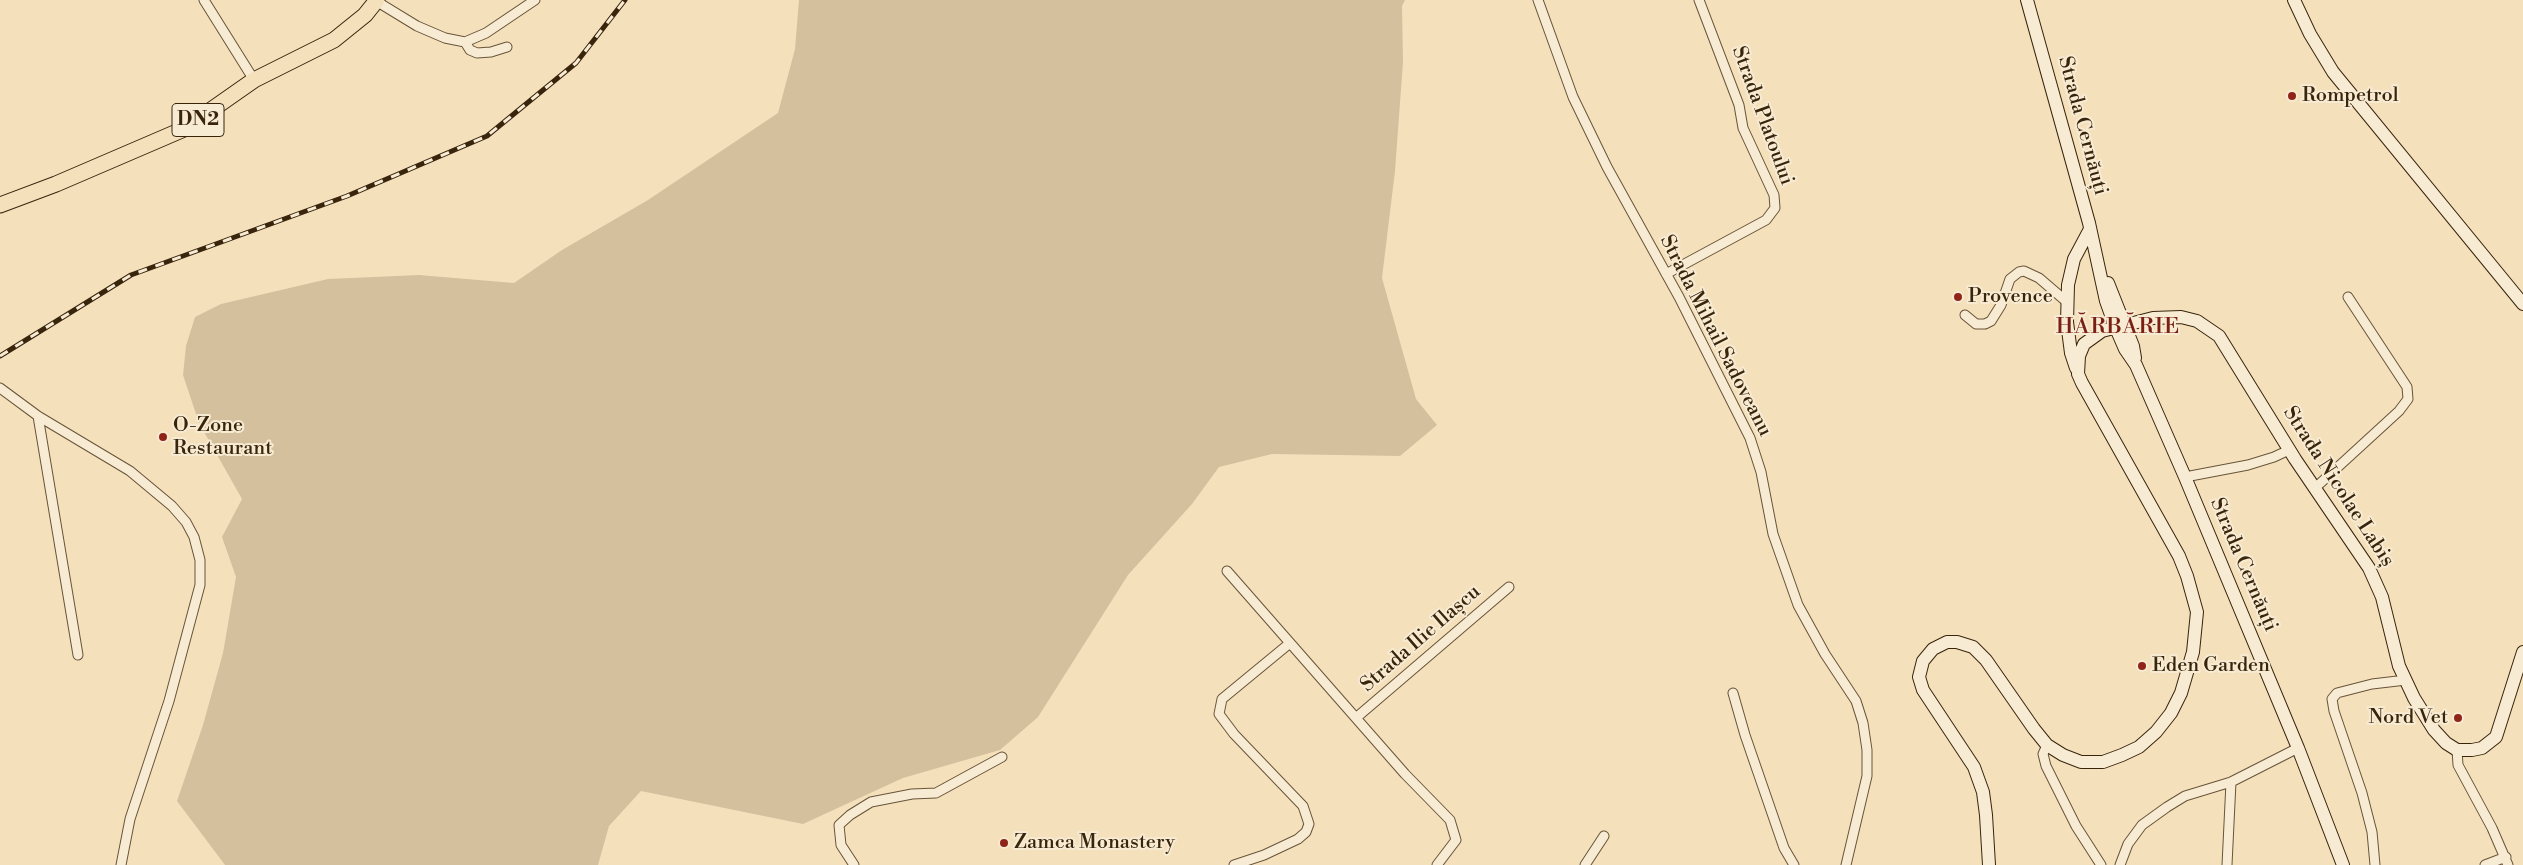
<!DOCTYPE html>
<meta charset="utf-8">
<style>
body{margin:0}
canvas{display:block;background:#f5e0bc}
</style>
<canvas width="2523" height="865"></canvas>
<script>
const c = document.querySelector('canvas').getContext('2d');
c.lineJoin = 'round';
function paint(path, color) { c.fillStyle = color; c.fill(path, 'evenodd'); }
const shape = rows => new Path2D(rows.map(r => 'M' + r).join(''));
function stroke(path, color, width, dash) { c.strokeStyle = color; c.lineWidth = width; c.lineCap = dash ? 'butt' : 'round'; c.setLineDash(dash || []); c.stroke(path); }
function write(font, color, halo, rows, align = 'center') {
  c.font = font + ' "Libre Bodoni",serif'; c.lineWidth = 4; c.setLineDash([]); c.textBaseline = 'middle'; c.strokeStyle = halo; c.fillStyle = color; for (const [text, x, y, turn = 0] of rows) {
    c.save(); c.translate(x, y); c.rotate((+turn || 0) * Math.PI / 180); c.textAlign = isNaN(turn) ? turn : align; if (halo) c.strokeText(text, 0, 0); c.fillText(text, 0, 0); c.restore();
  }
}
paint(shape([
 [799,0,1405,0,1402,6,1403,62,1395,171,1382,278,1416,399,1437,425,1400,456,1272,454,1219,467,1192,504,1128,575,1038,717,1000,750,903,778,803,824,641,791,609,826,598,865,225,865,177,801,203,725,223,653,236,577,222,537,242,499,199,423,183,375,186,346,195,317,221,304,328,279,419,275,514,283,562,250,648,200,778,113,795,49]
]), '#d5c09e');
const street = shape([
 [204,0,254,80],
 [1538,0,1573,97,1607,167,1679,297,1750,438,1761,472,1773,534,1798,605,1825,654,1856,701,1863,723,1867,750,1867,776,1846,865],
 [376,1,417,26,445,38,465,42,486,33,535,0],
 [465,42,470,50,477,53,491,52,507,47],
 [1666,274,1766,220,1775,208,1774,195,1743,128,1739,105,1699,0],
 [1965,315,1976,324,1985,324,1991,321,2001,305,2010,279,2019,272,2024,271,2039,278,2067,302],
 [0,388,38,416,130,471,172,506,186,522,194,537,200,560,200,585,169,701,130,819,121,865],
 [38,416,78,655],
 [2185,477,2248,465,2274,457,2289,450],
 [2315,488,2399,411,2408,399,2407,387,2348,297],
 [1227,571,1405,774,1450,820,1456,840,1437,865],
 [1733,693,1745,735,1784,848,1794,865],
 [1357,717,1509,587],
 [2047,745,2043,754,2046,766,2076,826,2101,865],
 [2457,750,2458,765,2492,828,2508,865],
 [854,865,841,845,839,825,850,815,871,802,912,794,936,793,1002,757],
 [1234,865,1264,855,1298,839,1306,832,1309,824,1303,806,1234,734,1219,714,1222,699,1290,643],
 [1585,865,1604,836],
 [2120,865,2128,844,2142,825,2167,807,2185,796,2231,782,2298,748],
 [2227,865,2231,782],
 [2375,865,2372,832,2362,793,2334,711,2332,699,2337,693,2372,684,2406,680],
 [2485,865,2506,857]
]);
const secondary = shape([
 [2027,0,2089,223,2106,301,2115,326,2125,349,2136,365,2185,477,2298,748,2343,865],
 [2294,0,2310,34,2333,72,2523,304],
 [2108,283,2133,346,2135,358],
 [2076,368,2071,353,2067,322,2068,285,2074,259,2090,229],
 [1989,865,1986,815,1983,792,1974,767,1923,690,1919,677,1923,661,1933,649,1947,642,1957,642,1973,647,1986,660,2034,729,2047,745,2063,755,2081,762,2103,762,2122,755,2139,747,2156,732,2171,713,2181,693,2193,652,2197,612,2187,576,2179,556,2082,383,2078,374,2079,356,2084,344,2102,331,2153,318,2181,317,2197,321,2219,336,2295,459,2369,568,2382,597,2399,666,2414,698,2434,730,2446,743,2457,750,2472,750,2482,748,2496,737,2523,652]
]);
const primary = shape([
 [0,205,56,184,184,129,254,80,334,40,365,15,377,0]
]);
stroke(street, '#685438', 11);
stroke(secondary, '#39250c', 14);
stroke(primary, '#39250c', 17);
stroke(street, '#f8ebd3', 9);
stroke(secondary, '#f8ebd3', 12);
stroke(primary, '#f5e0bc', 15);
const rail = shape([
 [0,356,131,275,347,196,487,136,576,63,625,0]
]);
stroke(rail, '#39250c', 5);
stroke(rail, '#f8ebd3', 3, [9]);
for (const [x, y, r, color] of [
 [2292,96,5,"#8f2418"],
 [1958,297,5,"#8f2418"],
 [163,437,5,"#8f2418"],
 [2142,666,5,"#8f2418"],
 [2458,718,5,"#8f2418"],
 [1004,843,5,"#8f2418"]
]) { const dot = new Path2D(); dot.arc(x, y, r, 0, 2 * Math.PI); c.fillStyle = color; c.fill(dot); stroke(dot, '#f8ebd3', 2); }
for (const [x, y, w] of [
 [198,120,52]
]) { const box = new Path2D(); box.roundRect(x - w / 2, y - 16.5, w, 33, 4); c.fillStyle = '#f8ebd3'; c.fill(box); stroke(box, '#39250c', 1); }
write('bold 19px', '#39250c', null, [
 ["DN2",198,120]
]);
write('20px', '#39250c', '#f8ebd3', [
 ["Rompetrol",2302,96],
 ["Provence",1968,297],
 ["O-Zone",173,426],
 ["Restaurant",173,449],
 ["Eden Garden",2152,666],
 ["Nord Vet",2448,718,"right"],
 ["Zamca Monastery",1014,843]
], 'left');
write('20px', '#39250c', '#f8ebd3', [
 ["Strada Platoului",1762,116,70],
 ["Strada Cernăuți",2082,126,75],
 ["Strada Mihail Sadoveanu",1715,336,63],
 ["Strada Nicolae Labiș",2338,487,57],
 ["Strada Cernăuți",2243,565,67],
 ["Strada Ilie Ilașcu",1421,639,-41]
]);
c.letterSpacing = '1px';
write('22px', '#7a1f14', '#f8ebd3', [
 ["HĂRBĂRIE",2118,328]
]);
c.letterSpacing = '0px';
</script>
